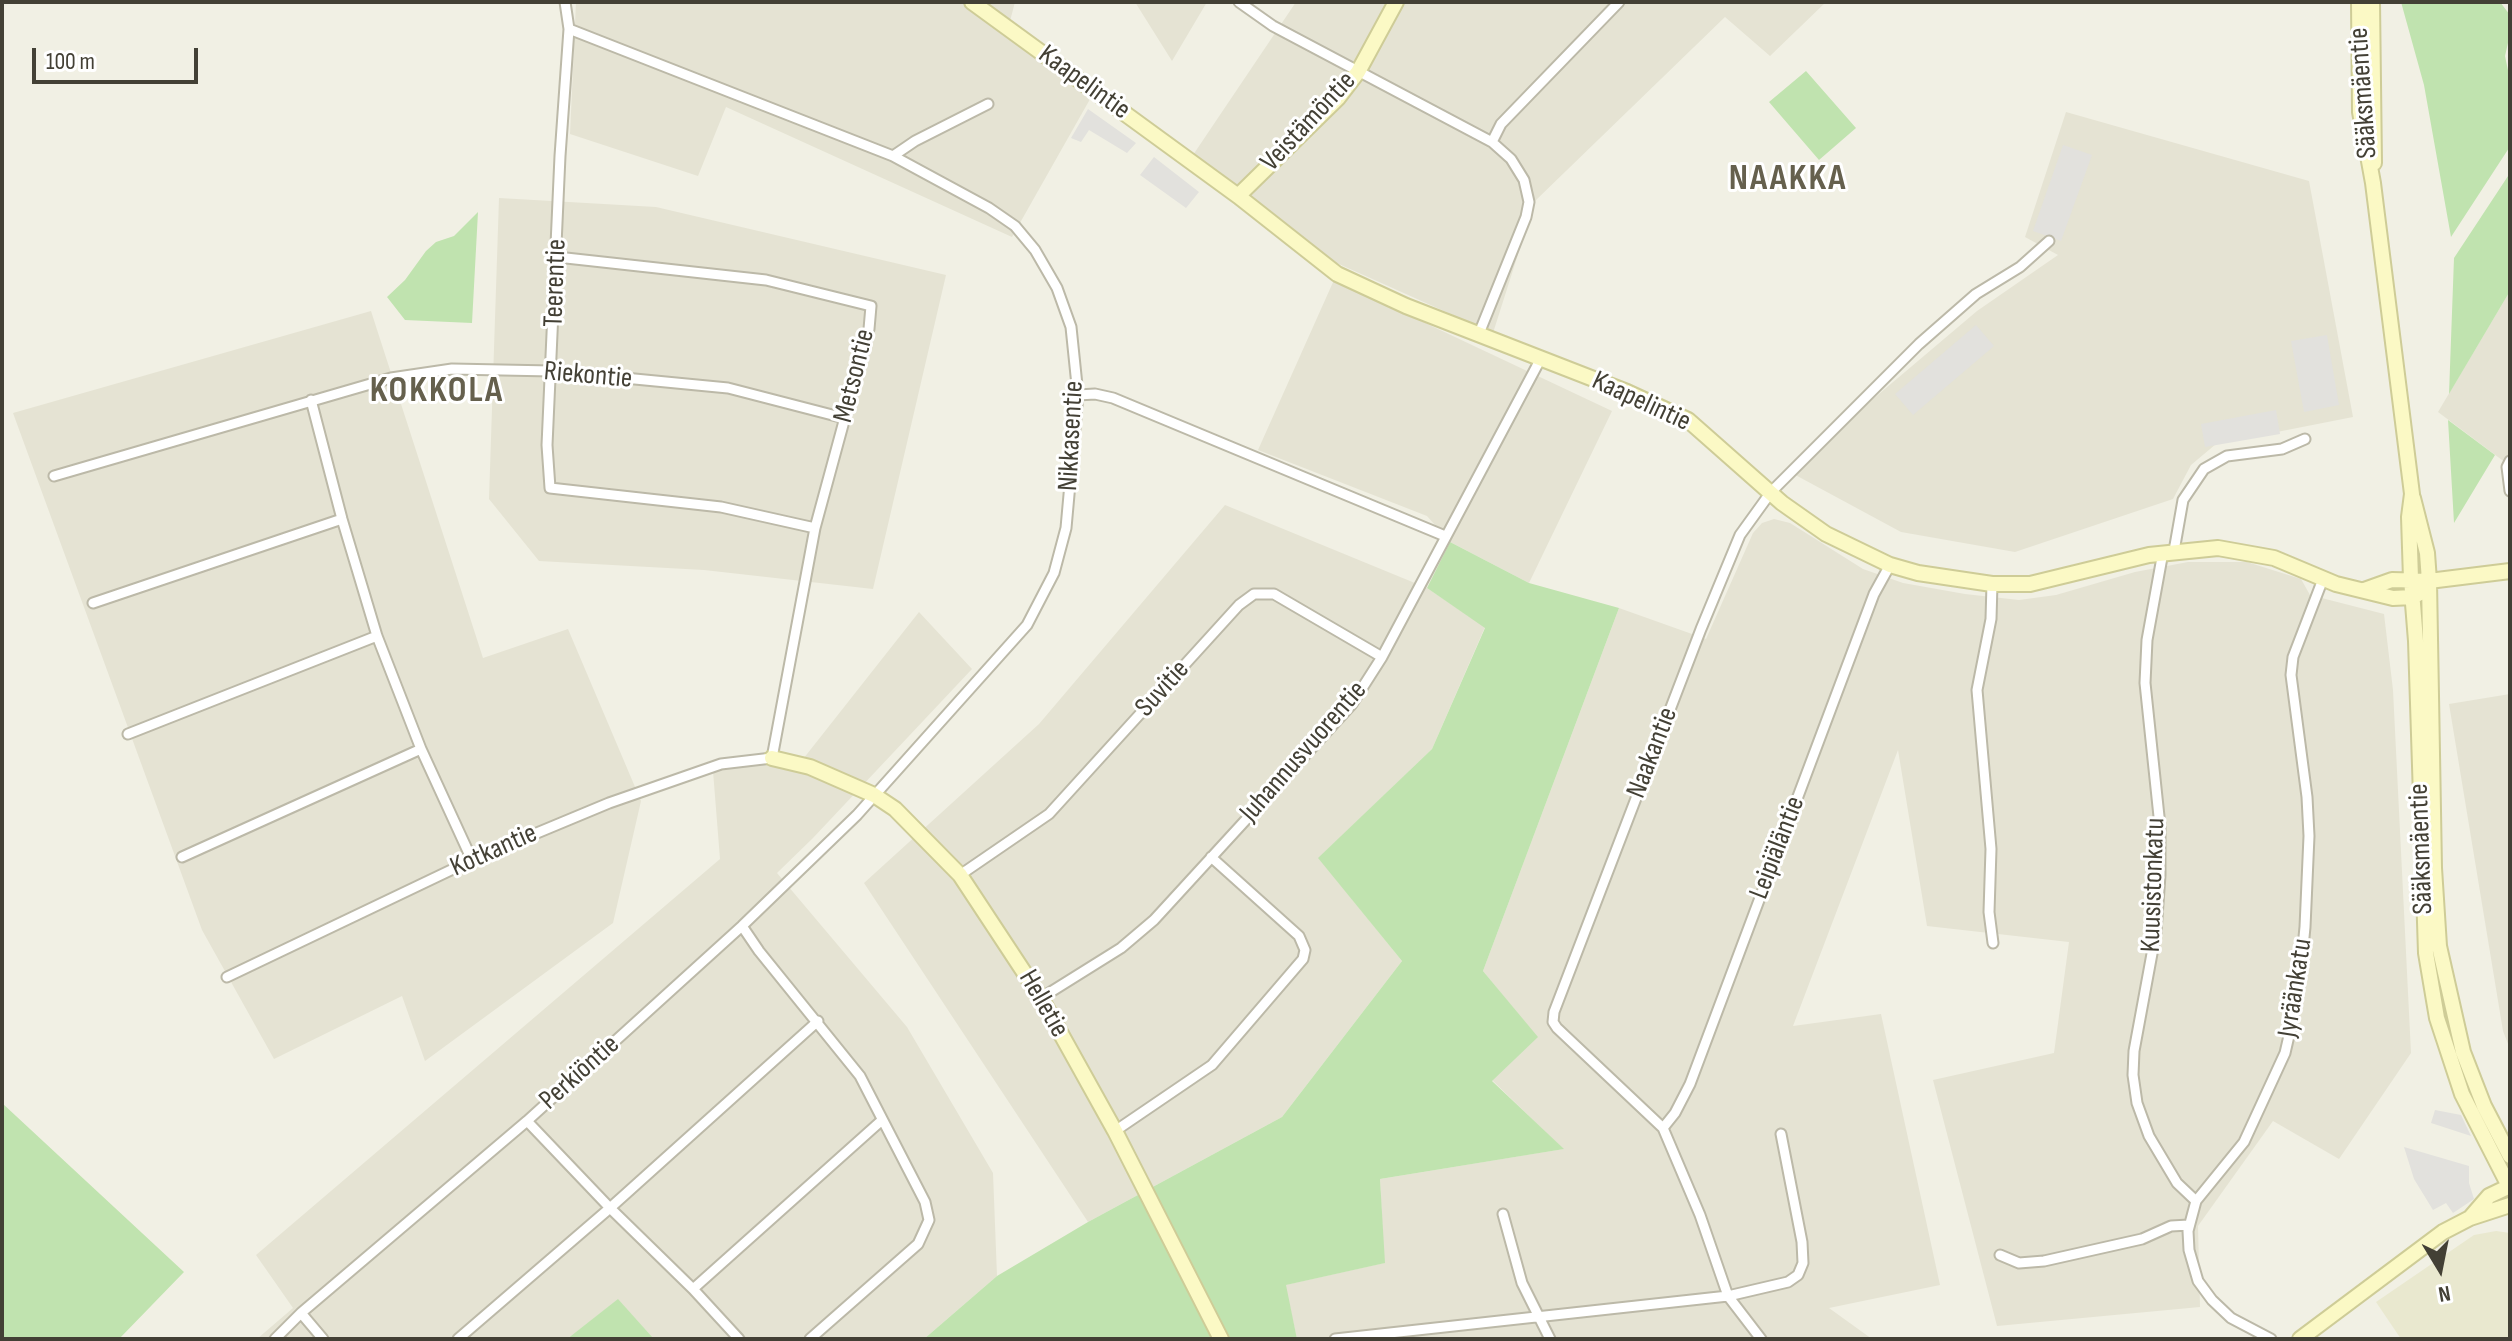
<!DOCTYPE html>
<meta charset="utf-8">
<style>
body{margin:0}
#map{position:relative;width:2512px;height:1341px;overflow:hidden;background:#f1f0e4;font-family:"Sofia Sans Condensed",sans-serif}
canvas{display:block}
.frame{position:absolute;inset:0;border:4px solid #434035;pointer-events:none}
.north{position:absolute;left:2400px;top:1229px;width:80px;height:80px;-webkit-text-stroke:6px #fff;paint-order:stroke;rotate:170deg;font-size:22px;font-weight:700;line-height:32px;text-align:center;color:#434035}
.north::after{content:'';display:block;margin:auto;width:28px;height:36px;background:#434035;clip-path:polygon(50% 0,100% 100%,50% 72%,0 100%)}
.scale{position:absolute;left:32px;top:48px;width:166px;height:36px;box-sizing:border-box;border:4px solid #434035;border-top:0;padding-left:10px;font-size:24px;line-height:28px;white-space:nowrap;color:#434035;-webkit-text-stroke:6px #fff;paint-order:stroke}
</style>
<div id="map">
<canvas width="2512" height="1341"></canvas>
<div class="frame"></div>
<div class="north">N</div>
<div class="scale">100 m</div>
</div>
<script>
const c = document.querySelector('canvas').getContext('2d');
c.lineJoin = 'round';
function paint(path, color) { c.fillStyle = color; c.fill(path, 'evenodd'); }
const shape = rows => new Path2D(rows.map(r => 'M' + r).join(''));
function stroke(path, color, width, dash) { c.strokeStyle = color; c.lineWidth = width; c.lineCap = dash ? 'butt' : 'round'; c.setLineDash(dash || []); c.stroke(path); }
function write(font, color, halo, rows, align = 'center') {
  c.font = font + ' "Sofia Sans Condensed",sans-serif'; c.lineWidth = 6; c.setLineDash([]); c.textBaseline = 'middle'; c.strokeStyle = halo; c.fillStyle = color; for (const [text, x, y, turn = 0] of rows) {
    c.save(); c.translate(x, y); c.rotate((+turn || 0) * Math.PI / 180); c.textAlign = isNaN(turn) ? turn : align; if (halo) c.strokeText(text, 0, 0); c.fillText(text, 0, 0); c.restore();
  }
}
paint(shape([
 [576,2,1015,2,1009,25,1098,85,1012,237,726,107,698,176,570,134],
 [1135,2,1207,2,1172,61],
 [1296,2,1826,2,1770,56,1725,17,1535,201,1493,333,1330,260,1193,155],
 [2066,112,2309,181,2353,417,2216,444,2191,465,2173,499,2015,552,1901,532,1788,471,1977,311,2058,255,2025,237],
 [499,198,656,207,946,275,873,589,704,570,539,561,489,499],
 [1334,280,1612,411,1529,583,1450,542,1427,516,1258,450],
 [2510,291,2510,466,2438,412],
 [371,311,483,658,568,629,641,801,613,923,425,1061,402,996,274,1059,202,930,13,413],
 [1225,505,1427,588,1485,627,1432,749,1319,858,1402,961,1282,1117,1088,1222,864,883,1039,724],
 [1774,519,1790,523,1863,569,1903,583,1965,594,2019,600,2056,595,2135,572,2188,562,2247,562,2301,579,2310,595,2384,614,2393,690,2411,1053,2339,1159,2273,1121,2198,1226,2200,1307,1997,1326,1933,1080,2054,1053,2069,942,1927,926,1898,750,1793,1026,1881,1014,1940,1285,1829,1308,1872,1339,1297,1339,1285,1285,1384,1263,1380,1179,1563,1149,1492,1080,1537,1037,1483,971,1619,608,1706,639,1753,533,1762,523],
 [919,612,972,669,813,838,777,873,907,1027,993,1173,997,1276,924,1339,654,1339,618,1300,567,1339,257,1339,293,1308,256,1255,720,859,713,771,742,765,771,763,796,768],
 [2510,694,2510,1049,2503,1031,2449,704]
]), '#e5e3d3');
paint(shape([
 [2496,1231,2510,1233,2510,1339,2401,1339,2376,1302,2474,1235]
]), '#e9e8cf');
paint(shape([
 [2401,2,2500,2,2510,15,2510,34,2505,56,2510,80,2509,148,2451,237,2424,85],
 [1806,71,1856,128,1819,160,1769,102],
 [2510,173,2510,291,2449,394,2454,258],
 [478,212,472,323,405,320,387,297,405,280,426,251,436,242,454,236],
 [2448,420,2495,455,2454,523],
 [1450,542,1529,583,1619,608,1483,971,1538,1037,1492,1081,1564,1149,1380,1179,1385,1263,1286,1285,1297,1339,924,1339,997,1276,1088,1222,1282,1117,1402,961,1318,858,1432,749,1485,628,1427,588],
 [2,1103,184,1272,119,1339,2,1339],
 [618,1299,654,1339,567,1339]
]), '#c0e3af');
paint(shape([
 [1088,109,1136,143,1127,153,1089,130,1081,142,1071,138],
 [2063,145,2092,155,2061,241,2033,231],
 [1154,157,1199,192,1186,208,1140,175],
 [1976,325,1994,346,1913,415,1895,394],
 [2327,335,2339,405,2304,412,2291,341],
 [2276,410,2280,434,2205,447,2201,424],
 [2435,1110,2461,1115,2471,1136,2431,1123],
 [2404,1147,2469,1166,2469,1183,2474,1199,2453,1213,2446,1203,2433,1210,2414,1179]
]), '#e2e1dd');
const street = shape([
 [565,2,569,29,560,156,547,445,550,488,721,507,815,528],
 [1239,2,1273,26,1492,142,1511,159,1524,180,1529,202,1526,217,1478,336],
 [1492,142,1501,124,1619,2],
 [893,156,915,141,988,104],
 [1078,395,1095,394,1113,398,1445,536],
 [311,400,342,519,377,636,421,749,472,860],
 [2510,461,2507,467,2510,491],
 [54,476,391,378,452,369,552,371,728,388,844,418],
 [2174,551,2183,500,2204,469,2227,456,2282,449,2305,439],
 [2163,552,2147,640,2145,683,2160,826,2160,875,2156,932,2134,1051,2133,1075,2137,1103,2149,1136,2177,1183,2196,1201],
 [1992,584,1991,619,1977,690,1991,849,1989,912,1993,943],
 [93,603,342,519],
 [128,734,377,636],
 [182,857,421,749],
 [960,875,1049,814,1239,605,1254,594,1274,594,1382,657],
 [742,926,759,951,860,1076,925,1202,929,1220,918,1244,810,1339],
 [227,977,472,860,609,803,721,764,772,758,815,528,869,329,871,306,766,280,557,257],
 [1041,998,1121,948,1154,920,1352,704,1382,657,1540,360],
 [527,1121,610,1208,693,1289,739,1339],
 [1663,1128,1675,1113,1690,1084,1874,594,1890,565],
 [1115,1131,1212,1065,1303,959,1305,950,1299,936,1211,857],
 [1503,1214,1522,1283,1550,1339],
 [2000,1255,2019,1263,2044,1261,2142,1239,2171,1226,2189,1225],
 [693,1289,881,1121],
 [301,1313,323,1339],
 [275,1339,301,1313,527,1121,742,926,857,815,1027,625,1054,573,1066,528,1078,395,1071,327,1057,288,1035,250,1015,226,989,208,893,156,569,29],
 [458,1339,610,1208,818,1021],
 [1335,1339,1728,1296,1788,1282,1798,1275,1803,1263,1802,1242,1781,1134],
 [1761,1339,1728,1296,1700,1215,1663,1128,1557,1028,1553,1022,1554,1012,1701,629,1740,535,1771,492,1919,344,1976,294,2020,267,2049,241],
 [2271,1339,2231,1318,2212,1300,2198,1281,2189,1250,2188,1231,2196,1201,2244,1142,2285,1053,2291,1027,2300,978,2305,927,2309,836,2307,797,2291,675,2293,657,2323,579]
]);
const secondary = shape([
 [972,2,1238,196,1337,274,1406,306,1627,392,1688,420,1782,503,1826,534,1890,565,1918,573,1992,584,2030,584,2149,555,2218,548,2274,558,2336,584,2393,598,2413,597,2422,592,2429,581],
 [2359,2,2360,112,2373,183,2412,494,2409,517,2411,579,2416,641,2426,953,2437,1018,2462,1094,2510,1188],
 [2372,2,2374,163],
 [1238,196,1338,98,1358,72,1396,2],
 [2413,498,2427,553,2429,581,2434,868,2439,946,2463,1052,2484,1106,2510,1156],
 [2364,590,2392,580,2429,581,2510,571],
 [772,758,810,767,874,795,895,809,960,875,1041,998,1115,1131,1221,1339],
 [2470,1218,2489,1196,2510,1186],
 [2300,1339,2443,1232,2470,1218,2510,1205]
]);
stroke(street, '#bcb9a8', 13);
stroke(secondary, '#cecc97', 18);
stroke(street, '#fff', 9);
stroke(secondary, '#fbf9c5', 14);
write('28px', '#434035', '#fff', [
 ["Kaapelintie",1084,83,36],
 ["Sääksmäentie",2364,93,-94],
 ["Veistämöntie",1309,122,-47],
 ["Teerentie",556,283,-88],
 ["Riekontie",588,376,5],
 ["Metsontie",855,376,-76],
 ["Kaapelintie",1641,402,25],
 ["Nikkasentie",1072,436,-87],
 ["Suvitie",1163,689,-48],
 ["Juhannusvuorentie",1304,752,-49],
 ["Naakantie",1653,753,-69],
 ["Leipiäläntie",1778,848,-69],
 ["Sääksmäentie",2422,849,-92],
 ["Kotkantie",494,851,-24],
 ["Kuusistonkatu",2154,885,-88],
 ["Jyräänkatu",2296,988,-81],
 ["Helletie",1043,1004,60],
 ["Perkiöntie",580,1073,-42]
]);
c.letterSpacing = '2px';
write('bold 36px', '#65604d', '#fff', [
 ["NAAKKA",1788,180],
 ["KOKKOLA",437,392]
]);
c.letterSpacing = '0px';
</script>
